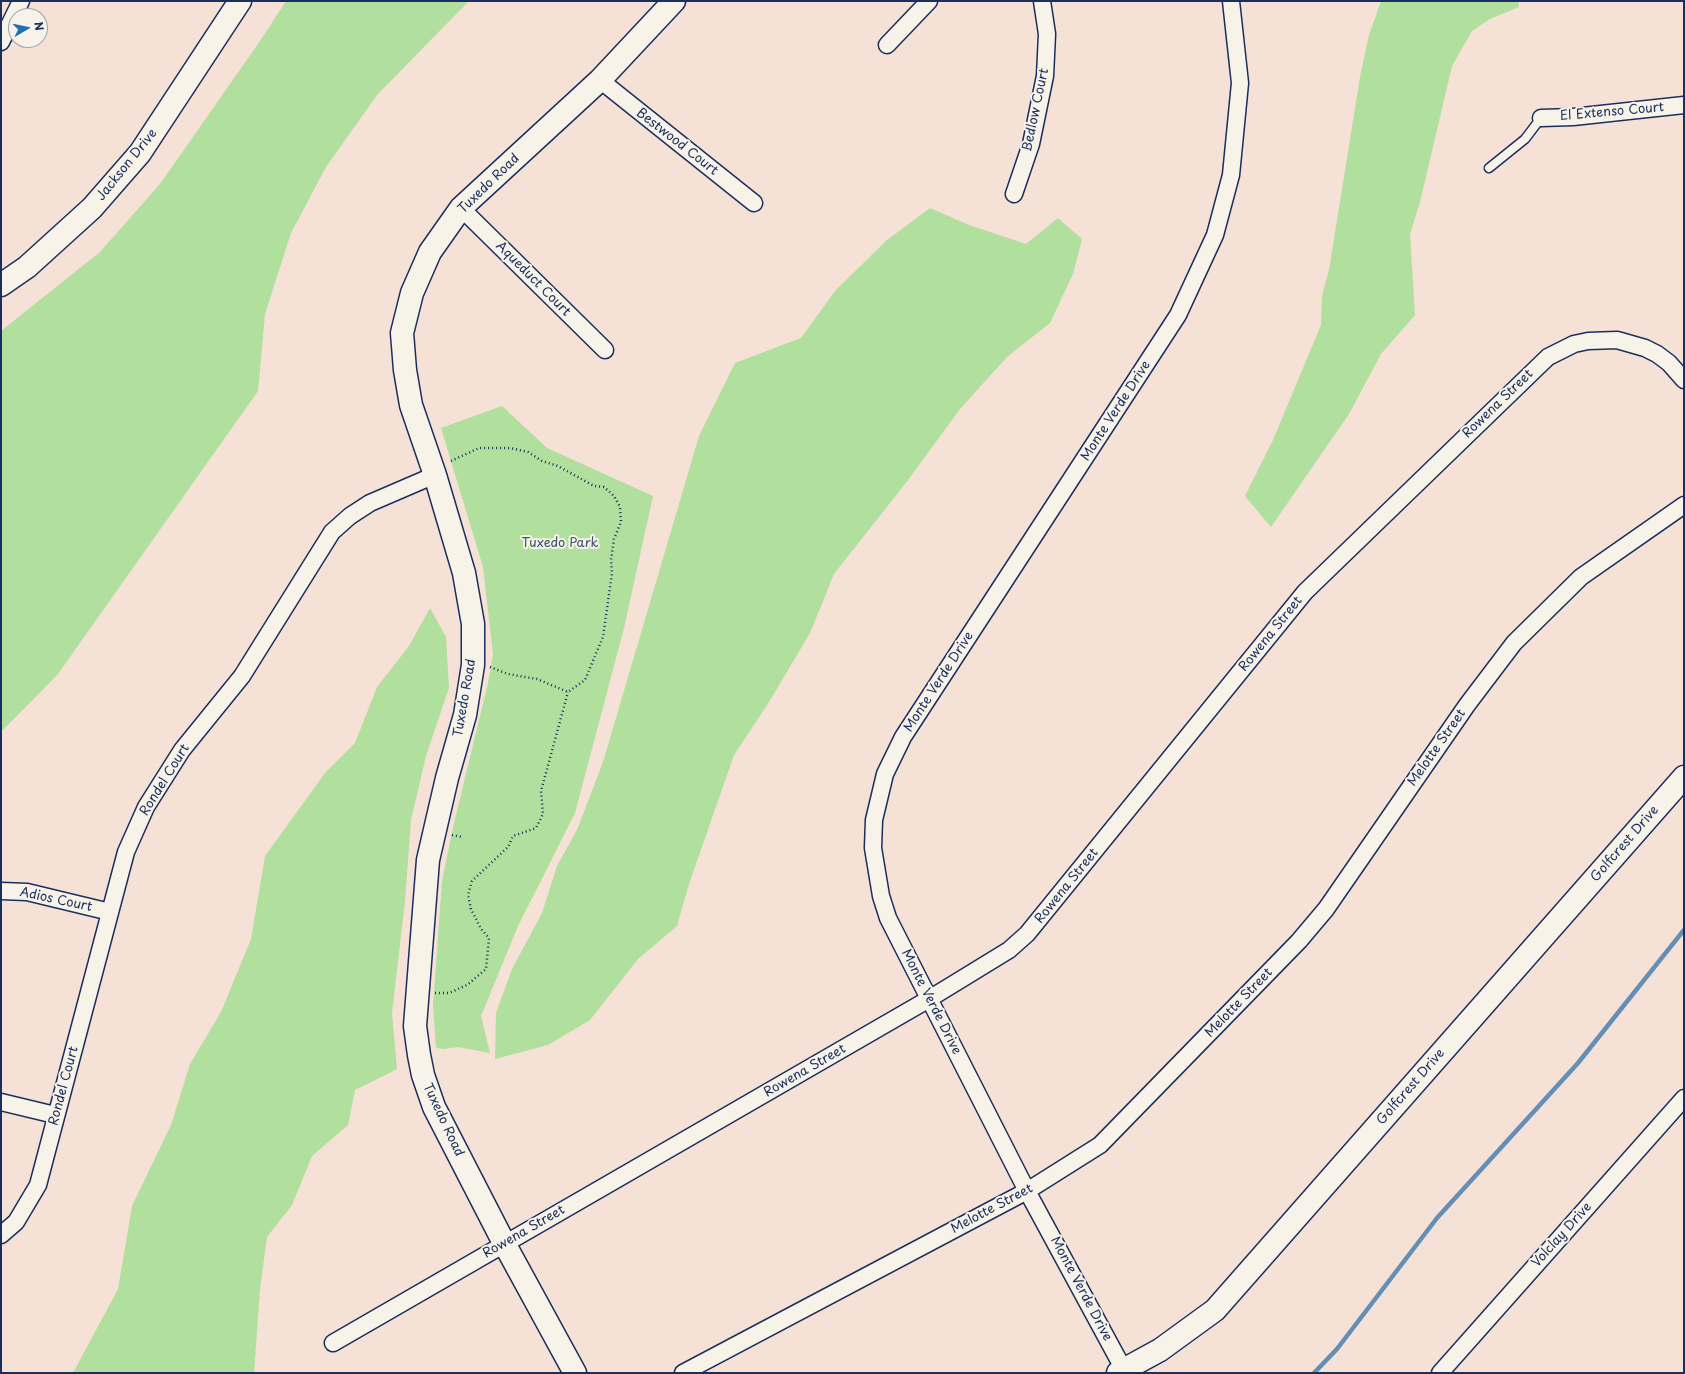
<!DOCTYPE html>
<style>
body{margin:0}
#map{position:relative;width:1685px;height:1374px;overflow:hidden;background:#f5e1d5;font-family:"Playpen Sans",sans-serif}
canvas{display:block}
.frame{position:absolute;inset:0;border:2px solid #1b2f5e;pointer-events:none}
.north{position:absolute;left:8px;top:8px;width:40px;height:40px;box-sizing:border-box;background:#f7f3e8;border:1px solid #9fa5b1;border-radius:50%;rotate:81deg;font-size:11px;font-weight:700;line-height:16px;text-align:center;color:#1b2f5e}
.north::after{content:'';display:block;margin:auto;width:14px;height:18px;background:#1f6fb2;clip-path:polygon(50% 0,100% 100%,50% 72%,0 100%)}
</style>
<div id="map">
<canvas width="1685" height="1374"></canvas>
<div class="frame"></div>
<div class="north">N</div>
</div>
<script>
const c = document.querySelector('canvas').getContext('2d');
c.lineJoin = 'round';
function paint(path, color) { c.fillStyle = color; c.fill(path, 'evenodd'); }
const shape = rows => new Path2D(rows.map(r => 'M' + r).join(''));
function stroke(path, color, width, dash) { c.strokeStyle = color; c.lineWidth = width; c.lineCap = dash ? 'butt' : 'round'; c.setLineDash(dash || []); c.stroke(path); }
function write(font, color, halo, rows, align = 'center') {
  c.font = font + ' "Playpen Sans",sans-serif'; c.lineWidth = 4; c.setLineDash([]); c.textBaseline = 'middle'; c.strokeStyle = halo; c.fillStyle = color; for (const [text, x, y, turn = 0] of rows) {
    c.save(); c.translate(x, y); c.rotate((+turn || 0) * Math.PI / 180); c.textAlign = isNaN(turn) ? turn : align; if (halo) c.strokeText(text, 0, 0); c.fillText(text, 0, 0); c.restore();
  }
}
paint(shape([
 [286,1,469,1,377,95,326,167,291,233,265,314,258,391,58,674,1,732,1,331,100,252,160,184,260,41],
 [1381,1,1518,1,1519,7,1490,19,1472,31,1452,66,1420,202,1410,234,1415,315,1381,354,1349,414,1271,527,1245,496,1273,440,1321,325,1322,296,1329,270,1360,77,1369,35],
 [930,208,969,225,1026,244,1058,218,1082,239,1073,274,1050,323,1008,356,960,409,908,480,834,574,810,633,769,702,734,755,689,884,677,926,638,959,590,1020,548,1045,495,1059,496,1013,512,969,542,913,557,866,577,830,603,762,699,436,735,363,801,338,835,291,887,240],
 [502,406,547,448,653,496,624,628,575,813,518,926,481,1016,490,1053,458,1047,444,1049,436,1048,433,1006,442,881,454,823,488,683,493,654,483,567,441,428],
 [430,608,446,637,449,688,426,756,411,820,405,901,392,1013,397,1069,355,1090,348,1125,312,1156,292,1205,267,1237,260,1289,254,1373,73,1373,118,1289,132,1206,171,1125,190,1064,221,1012,251,939,265,856,325,773,355,743,377,687,409,646]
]), '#b0df9e');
stroke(shape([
 [1314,1373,1337,1349,1437,1218,1578,1063,1684,930]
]), '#638eb7', 4.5);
const lane = shape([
 [1489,168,1525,139,1541,118]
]);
const street = shape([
 [1,42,21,1],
 [887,45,929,1],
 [600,80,754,203],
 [1541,118,1573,117,1684,105],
 [1014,194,1031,144,1045,76,1047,34,1042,1],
 [461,208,605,350],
 [1,891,27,892,110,912],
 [1,1102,55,1115],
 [1,1235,16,1222,38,1185,126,852,146,807,182,750,242,676,332,532,350,516,370,503,435,475],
 [333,1343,929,999,1009,950,1027,934,1305,592,1548,357,1574,344,1588,341,1617,340,1645,348,1657,354,1669,363,1684,380],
 [1124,1370,1027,1191,888,918,881,896,873,848,874,820,885,774,903,737,1178,315,1215,235,1231,175,1240,83,1231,1],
 [683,1373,1027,1191,1100,1145,1299,941,1326,909,1467,705,1514,643,1581,577,1684,505],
 [1440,1373,1684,1098]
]);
const secondary = shape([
 [1,285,27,267,92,208,140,153,240,1],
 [575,1373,504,1243,434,1107,423,1075,419,1055,415,1026,428,860,447,778,465,715,473,665,473,624,464,573,435,475,411,405,405,370,402,333,412,293,430,252,461,208,600,80,674,1],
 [1118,1373,1160,1350,1215,1310,1684,777]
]);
stroke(lane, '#1b2f5e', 11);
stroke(street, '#1b2f5e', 19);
stroke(secondary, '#1b2f5e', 25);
stroke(shape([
 [451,461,479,448,510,448,528,452,542,461,558,466,594,486,604,487,614,496,620,507,621,522,614,539,611,560,612,573,603,637,585,680,568,692,537,679,508,674,490,667],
 [452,835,462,837],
 [435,993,449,993,467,985,486,969,489,938,481,929,471,909,468,895,472,881,508,847,513,836,536,828,543,814,541,791,568,692]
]), '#1b2f5e', 2.5, [1, 3]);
stroke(lane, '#f7f3e8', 8);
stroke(street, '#f7f3e8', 16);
stroke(secondary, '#f7f3e8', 22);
write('13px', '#1b2f5e', '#f7f3e8', [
 ["Bedlow Court",1036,110,-78],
 ["El Extenso Court",1612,112,-5],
 ["Bestwood Court",677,142,38],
 ["Jackson Drive",127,165,-51],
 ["Tuxedo Road",489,184,-44],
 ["Aqueduct Court",533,279,45],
 ["Rowena Street",1498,404,-44],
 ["Monte Verde Drive",1116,411,-57],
 ["Rowena Street",1271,634,-51],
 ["Monte Verde Drive",939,682,-57],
 ["Tuxedo Road",465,698,-80],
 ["Melotte Street",1437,748,-55],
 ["Rondel Court",165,780,-58],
 ["Golfcrest Drive",1625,844,-49],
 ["Rowena Street",1067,886,-51],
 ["Adios Court",56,900,12],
 ["Monte Verde Drive",931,1002,63],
 ["Melotte Street",1239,1003,-46],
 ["Rowena Street",805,1071,-30],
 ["Rondel Court",64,1086,-75],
 ["Golfcrest Drive",1411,1087,-49],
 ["Tuxedo Road",443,1120,65],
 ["Melotte Street",992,1209,-28],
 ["Rowena Street",524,1232,-30],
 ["Volclay Drive",1562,1235,-48],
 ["Monte Verde Drive",1081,1289,62]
]);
write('13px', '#39526b', '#f7f3e8', [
 ["Tuxedo Park",560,543]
]);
</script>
